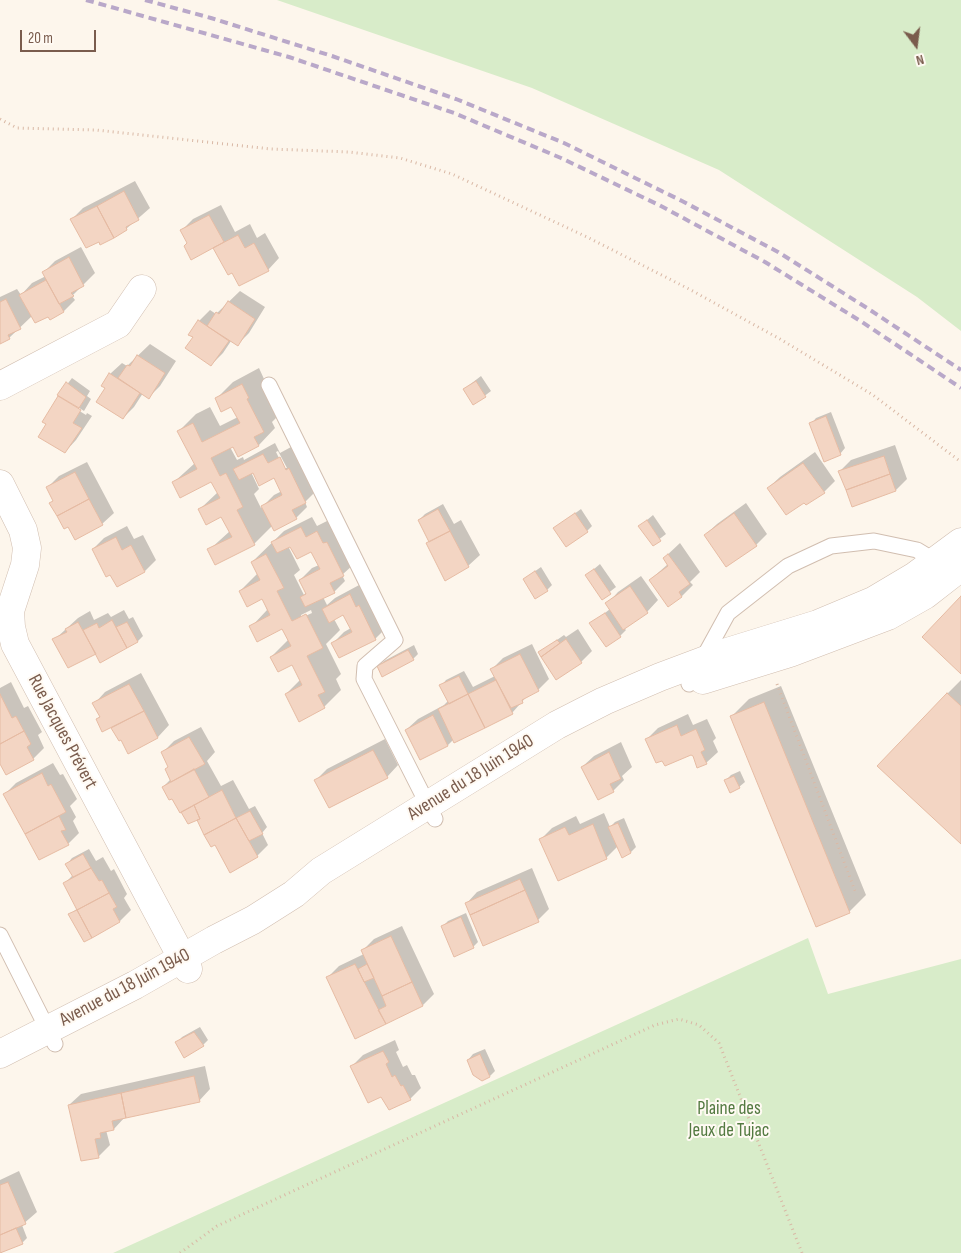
<!DOCTYPE html>
<meta charset="utf-8">
<style>
body{margin:0}
#map{position:relative;width:961px;height:1253px;overflow:hidden;background:#fdf6ec;font-family:"Sofia Sans Condensed",sans-serif}
canvas{display:block}
.north{position:absolute;left:891px;top:20px;width:50px;height:50px;-webkit-text-stroke:4px #fffaf3;paint-order:stroke;rotate:165deg;font-size:14px;font-weight:700;line-height:20px;text-align:center;color:#7a5c4d}
.north::after{content:'';display:block;margin:auto;width:18px;height:22px;background:#7a5c4d;clip-path:polygon(50% 0,100% 100%,50% 72%,0 100%)}
.scale{position:absolute;left:20px;top:30px;width:76px;height:22px;box-sizing:border-box;border:2px solid #7a5c4d;border-top:0;padding-left:6px;font-size:15px;line-height:18px;white-space:nowrap;color:#7a5c4d;-webkit-text-stroke:4px #fffaf3;paint-order:stroke}
</style>
<div id="map">
<canvas width="961" height="1253"></canvas>
<div class="north">N</div>
<div class="scale">20 m</div>
</div>
<script>
const c = document.querySelector('canvas').getContext('2d');
c.lineJoin = 'round';
function paint(path, color) { c.fillStyle = color; c.fill(path, 'evenodd'); }
const shape = rows => new Path2D(rows.map(r => 'M' + r).join(''));
function stroke(path, color, width, dash) { c.strokeStyle = color; c.lineWidth = width; c.lineCap = dash ? 'butt' : 'round'; c.setLineDash(dash || []); c.stroke(path); }
function write(font, color, halo, rows, align = 'center') {
  c.font = font + ' "Sofia Sans Condensed",sans-serif'; c.lineWidth = 4; c.setLineDash([]); c.textBaseline = 'middle'; c.strokeStyle = halo; c.fillStyle = color; for (const [text, x, y, turn = 0] of rows) {
    c.save(); c.translate(x, y); c.rotate((+turn || 0) * Math.PI / 180); c.textAlign = isNaN(turn) ? turn : align; if (halo) c.strokeText(text, 0, 0); c.fillText(text, 0, 0); c.restore();
  }
}
paint(shape([
 [277,0,961,0,961,331,917,297,719,170,532,88],
 [808,938,828,994,961,959,961,1253,113,1253]
]), '#d8ecc9');
paint(shape([
 [135,181,150,208,126,229,72,219,83,208],
 [221,205,235,232,250,224,257,238,265,233,279,258,268,270,232,271,229,273,214,246,188,243,181,231,193,219],
 [81,247,95,273,72,296,75,300,64,311,50,318,49,315,32,316,9,338,0,342,0,297,17,289,21,295,32,283,46,276,44,272,55,261],
 [240,291,265,307,249,333,237,345,231,341,223,353,211,365,195,336,199,321,210,310,216,314],
 [150,344,176,361,160,386,149,397,143,393,134,407,123,418,106,388,110,374,122,363,127,366],
 [259,368,280,414,272,422,275,428,259,445,239,455,234,446,230,447,237,460,243,457,244,460,275,443,280,453,291,447,317,490,305,502,307,507,296,518,272,526,254,544,209,550,230,531,222,515,200,509,218,492,212,480,174,482,195,463,179,431,196,414,210,407,220,426,238,417,232,405,216,399,233,382],
 [278,451,287,468,284,468,276,452],
 [253,471,274,477,282,491,274,495,261,508,254,494,259,489,251,472],
 [481,376,491,391,474,404,464,389],
 [72,378,90,391,87,396,91,399,84,411,59,395],
 [60,396,60,399,86,415,87,413,92,416,76,440,65,452,47,424],
 [831,412,845,448,840,454,811,424,816,418],
 [895,445,907,479,896,490,840,471,851,460],
 [815,452,835,481,824,492,768,488,780,477],
 [87,462,114,513,102,524,68,525,51,503,54,499,48,487,59,476],
 [746,503,767,534,756,545,705,535,717,524],
 [443,504,454,524,461,520,480,555,468,566,430,541,419,520,425,514],
 [581,509,592,526,587,531,555,528],
 [653,515,666,534,653,544,640,526],
 [312,517,317,526,329,520,354,564,342,575,345,581,334,592,323,597,327,605,335,598,361,584,387,627,375,639,339,657,333,643,344,632,351,628,344,614,334,619,340,630,326,644,341,674,336,679,341,690,324,707,286,694,301,679,293,663,271,657,288,640,283,627,251,627,267,610,262,597,240,591,257,574,252,562,284,531],
 [291,545,312,550,319,565,312,568,300,580,306,592,304,595,294,575,300,570,288,546],
 [311,610,312,613,301,618,301,615],
 [127,526,134,539,143,535,156,560,145,571,93,549,104,538],
 [680,543,700,572,690,582,693,585,682,596,668,605,650,580,668,564,664,558],
 [600,564,616,587,602,598,587,575],
 [541,567,552,585,547,590,524,579],
 [641,576,658,600,647,612,624,628,626,630,620,636,606,646,591,624,610,609,607,604,618,592],
 [124,610,129,619,133,617,143,636,138,641,100,661,96,653,54,640,78,618,90,611,94,620,108,613,111,617],
 [578,629,592,651,581,662,557,679,540,652,564,635,566,637],
 [532,644,549,679,538,690,528,695,512,713,455,741,454,739,448,745,421,758,406,730,418,719,444,705,448,701,441,686,446,680,464,671,473,687,495,676,492,669,503,658],
 [414,645,418,654,413,659,378,667,384,661],
 [141,673,169,725,158,737,129,752,122,738,119,739,112,726,97,719,100,716,94,704,105,692],
 [961,680,961,842,947,694],
 [11,682,24,708,28,706,42,732,38,735,44,748,33,759,0,761,0,688],
 [781,686,866,895,849,912,732,716,749,699],
 [688,714,693,725,707,719,716,738,713,741,718,752,706,763,694,755,647,739,658,728],
 [201,727,215,752,207,761,221,786,233,780,249,809,255,806,267,827,262,833,268,845,257,856,215,843,198,821,182,810,163,787,171,779,169,766,162,753,174,741],
 [385,739,398,765,387,777,316,780,327,769],
 [621,742,632,767,622,776,624,780,613,791,582,767,594,756],
 [53,763,60,775,63,774,77,799,70,806,76,817,73,821,79,833,68,844,40,858,5,794,16,783],
 [740,771,745,782,739,787,726,780,731,775],
 [604,813,610,827,615,822,624,818,636,847,631,852,618,846,606,858,541,839,552,828,576,816,580,824],
 [89,849,96,861,103,857,111,871,114,869,127,894,124,898,131,910,120,921,92,936,70,914,78,908,65,883,73,875,67,864,72,858],
 [532,868,549,909,538,920,466,904,477,892],
 [466,913,478,942,473,947,443,926,448,921],
 [402,926,434,994,423,1005,356,1037,328,977,339,966,364,954,363,950,374,939],
 [200,1027,208,1040,203,1045,177,1043,182,1037],
 [395,1040,399,1050,396,1052,403,1067,407,1065,412,1075,415,1075,421,1088,410,1099,352,1066,363,1055],
 [485,1049,495,1071,490,1076,468,1060,473,1054],
 [205,1066,210,1089,199,1101,125,1117,114,1129,106,1130,110,1145,99,1156,69,1105,81,1094],
 [19,1171,37,1212,22,1225,27,1238,22,1243,0,1253,0,1180]
]), '#0003');
const building = shape([
 [124,191,139,220,126,227,127,230,114,238,97,206,124,191],
 [97,206,114,238,100,245,99,242,86,248,70,219,97,206],
 [209,215,224,242,191,260,184,246,187,243,180,230,209,215],
 [238,235,245,248,254,243,269,271,239,286,232,273,228,275,213,248,238,235],
 [69,257,84,286,71,293,74,296,59,304,42,272,69,257],
 [46,280,64,312,50,320,48,317,35,323,19,295,46,280],
 [6,299,21,329,8,335,10,339,0,344,0,302,6,299],
 [228,301,255,319,238,346,207,326,216,312,219,314,228,301],
 [198,320,229,341,211,366,185,348,193,337,188,335,198,320],
 [137,355,165,373,149,399,118,378,127,365,130,366,137,355],
 [109,373,140,393,123,419,96,402,105,388,101,386,109,373],
 [476,381,486,397,473,405,463,389,476,381],
 [66,382,86,397,79,408,57,395,66,382],
 [242,384,249,398,247,399,264,432,254,437,259,446,238,457,233,447,211,458,220,476,226,473,243,507,237,510,255,545,215,565,207,549,232,537,221,517,206,525,198,509,220,498,211,482,180,498,172,482,197,469,177,431,193,423,202,442,240,423,231,407,221,412,215,398,242,384],
 [58,396,81,410,73,423,82,428,65,453,38,437,46,424,42,422,58,396],
 [826,416,841,455,824,462,809,423,826,416],
 [263,454,268,463,280,457,286,470,289,468,306,503,292,510,297,519,274,531,261,506,282,495,274,478,259,486,253,473,239,480,233,469,263,454],
 [884,456,890,474,846,490,838,471,884,456],
 [803,463,825,493,806,505,804,503,786,515,767,488,803,463],
 [75,472,89,499,57,516,49,503,53,501,46,487,75,472],
 [890,474,896,491,852,507,846,490,890,474],
 [89,499,103,525,75,540,68,527,64,529,57,516,89,499],
 [438,509,450,531,429,542,418,520,438,509],
 [575,513,588,532,566,547,553,528,575,513],
 [734,513,757,546,726,567,704,535,734,513],
 [647,520,661,541,653,546,638,526,647,520],
 [301,527,306,537,317,531,323,543,327,542,344,576,330,583,335,593,305,607,300,597,306,594,299,580,320,569,311,552,297,559,290,547,277,553,271,542,301,527],
 [450,531,469,567,445,581,426,543,450,531],
 [116,537,122,550,131,545,145,572,117,587,110,575,106,577,92,549,116,537],
 [266,554,284,588,277,591,292,621,306,614,323,648,307,656,325,692,318,695,325,708,299,722,285,694,302,685,292,665,278,672,270,657,291,646,282,629,257,642,249,626,270,615,262,599,247,607,239,591,260,580,251,562,266,554],
 [668,554,690,584,679,592,682,597,668,607,649,580,668,566,663,558,668,554],
 [594,569,611,594,602,600,585,575,594,569],
 [535,571,548,591,535,599,523,579,535,571],
 [630,586,648,613,623,630,605,603,630,586],
 [350,594,356,607,359,605,376,640,339,658,331,643,352,632,343,615,329,623,322,609,350,594],
 [961,596,961,674,922,637,961,596],
 [605,613,621,637,606,647,589,623,605,613],
 [112,620,127,648,100,663,83,630,97,623,99,628,112,620],
 [78,622,96,654,68,668,52,639,67,632,65,629,78,622],
 [127,622,138,642,127,648,116,627,127,622],
 [566,639,582,663,556,680,541,657,566,639],
 [557,640,560,643,541,657,538,652,557,640],
 [408,650,414,660,382,677,377,666,408,650],
 [520,654,539,691,522,700,523,703,511,708,490,669,520,654],
 [459,676,468,694,449,704,439,685,459,676],
 [496,680,513,714,485,728,468,694,496,680],
 [129,684,144,711,102,732,96,719,100,717,92,703,129,684],
 [947,693,961,706,961,844,877,766,947,693],
 [0,694,12,718,16,716,24,731,0,744,0,694],
 [468,694,485,728,454,743,438,709,468,694],
 [764,702,850,913,816,927,730,716,764,702],
 [144,711,158,738,128,754,121,740,119,741,111,728,144,711],
 [433,715,448,746,420,760,405,730,433,715],
 [677,725,681,736,696,729,705,750,701,752,707,764,697,768,693,756,691,755,665,766,662,761,656,763,645,739,677,725],
 [24,731,31,744,27,747,34,760,6,775,0,764,0,744,24,731],
 [189,737,205,764,171,782,165,769,168,767,161,752,189,737],
 [373,750,388,778,329,808,314,780,373,750],
 [609,752,621,779,610,784,614,792,598,800,581,767,609,752],
 [194,769,209,797,180,813,172,799,169,800,162,787,194,769],
 [42,773,48,786,51,784,66,812,25,834,3,794,42,773],
 [734,776,740,788,730,793,724,780,734,776],
 [222,790,236,818,204,835,197,820,200,819,194,805,222,790],
 [194,805,200,819,188,824,181,812,194,805],
 [250,811,263,834,249,841,236,818,250,811],
 [59,816,66,830,61,831,69,845,39,860,25,834,59,816],
 [236,818,258,857,230,873,215,845,211,847,204,835,236,818],
 [618,823,631,853,622,858,608,827,618,823],
 [593,824,607,859,558,881,539,839,565,827,569,835,593,824],
 [83,854,91,868,73,877,65,864,83,854],
 [91,868,99,881,102,880,109,893,77,910,63,883,91,868],
 [520,879,525,890,470,915,465,903,520,879],
 [525,890,539,922,483,946,470,915,525,890],
 [109,893,117,907,113,909,120,922,92,938,77,910,109,893],
 [77,910,92,938,84,942,68,914,77,910],
 [461,917,474,948,454,957,441,926,461,917],
 [391,936,412,982,382,996,361,950,391,936],
 [355,964,386,1024,355,1039,326,977,355,964],
 [367,964,374,978,364,982,358,969,367,964],
 [412,982,423,1006,386,1024,378,1010,386,1006,382,996,412,982],
 [194,1032,204,1046,184,1058,175,1042,194,1032],
 [383,1051,389,1062,386,1064,392,1077,395,1075,401,1086,403,1085,411,1100,389,1110,381,1097,368,1103,350,1066,383,1051],
 [480,1054,490,1077,482,1081,473,1075,467,1060,480,1054],
 [194,1076,200,1102,126,1118,121,1093,194,1076],
 [121,1093,126,1118,112,1121,114,1130,100,1133,101,1138,95,1139,99,1158,81,1161,68,1105,121,1093],
 [8,1182,26,1224,0,1235,0,1185,8,1182],
 [16,1228,23,1244,0,1253,0,1235,16,1228]
]);
paint(building, '#f3d5c3');
stroke(building, '#e6bba3', 1);
const service = shape([
 [269,385,395,640,365,666,364,679,435,819],
 [689,684,728,613,788,566,831,546,874,541,917,550,940,564],
 [0,935,55,1044]
]);
const minor = shape([
 [0,386,118,324,142,289],
 [0,484,23,530,27,548,25,565,10,611,11,627,15,644,188,969]
]);
const tertiary = shape([
 [703,680,790,653,888,616,925,595,961,567],
 [0,1054,135,985,214,940,253,920,294,894,321,871,557,725,604,701,660,677,724,653,818,624,873,601,915,576,961,542]
]);
stroke(service, '#d1beb0', 17);
stroke(minor, '#d1beb0', 29);
stroke(tertiary, '#d1beb0', 29);
stroke(shape([
 [0,119,17,128,96,130,271,149,349,152,400,158,452,174,587,237,689,289,780,339,873,395,961,462],
 [777,684,855,891],
 [180,1253,217,1226,655,1025,679,1019,699,1025,719,1043,802,1253]
]), '#d9b8a5', 3, [1, 4]);
stroke(service, '#fff', 15);
stroke(minor, '#fff', 28);
stroke(tertiary, '#fff', 28);
stroke(shape([
 [86,0,289,57,454,113,561,158,659,205,765,262,862,322,961,388],
 [145,0,211,18,332,56,456,99,564,143,682,201,778,252,867,308,961,370]
]), '#b9a8c9', 4, [8, 5]);
write('19px', '#7a5c4d', '#fffaf3', [
 ["Rue Jacques Prévert",62,732,62],
 ["Avenue du 18 Juin 1940",471,778,-32],
 ["Avenue du 18 Juin 1940",125,988,-28]
]);
write('19px', '#537a41', '#fffaf3', [
 ["Plaine des",729,1109],
 ["Jeux de Tujac",729,1131]
]);
</script>
